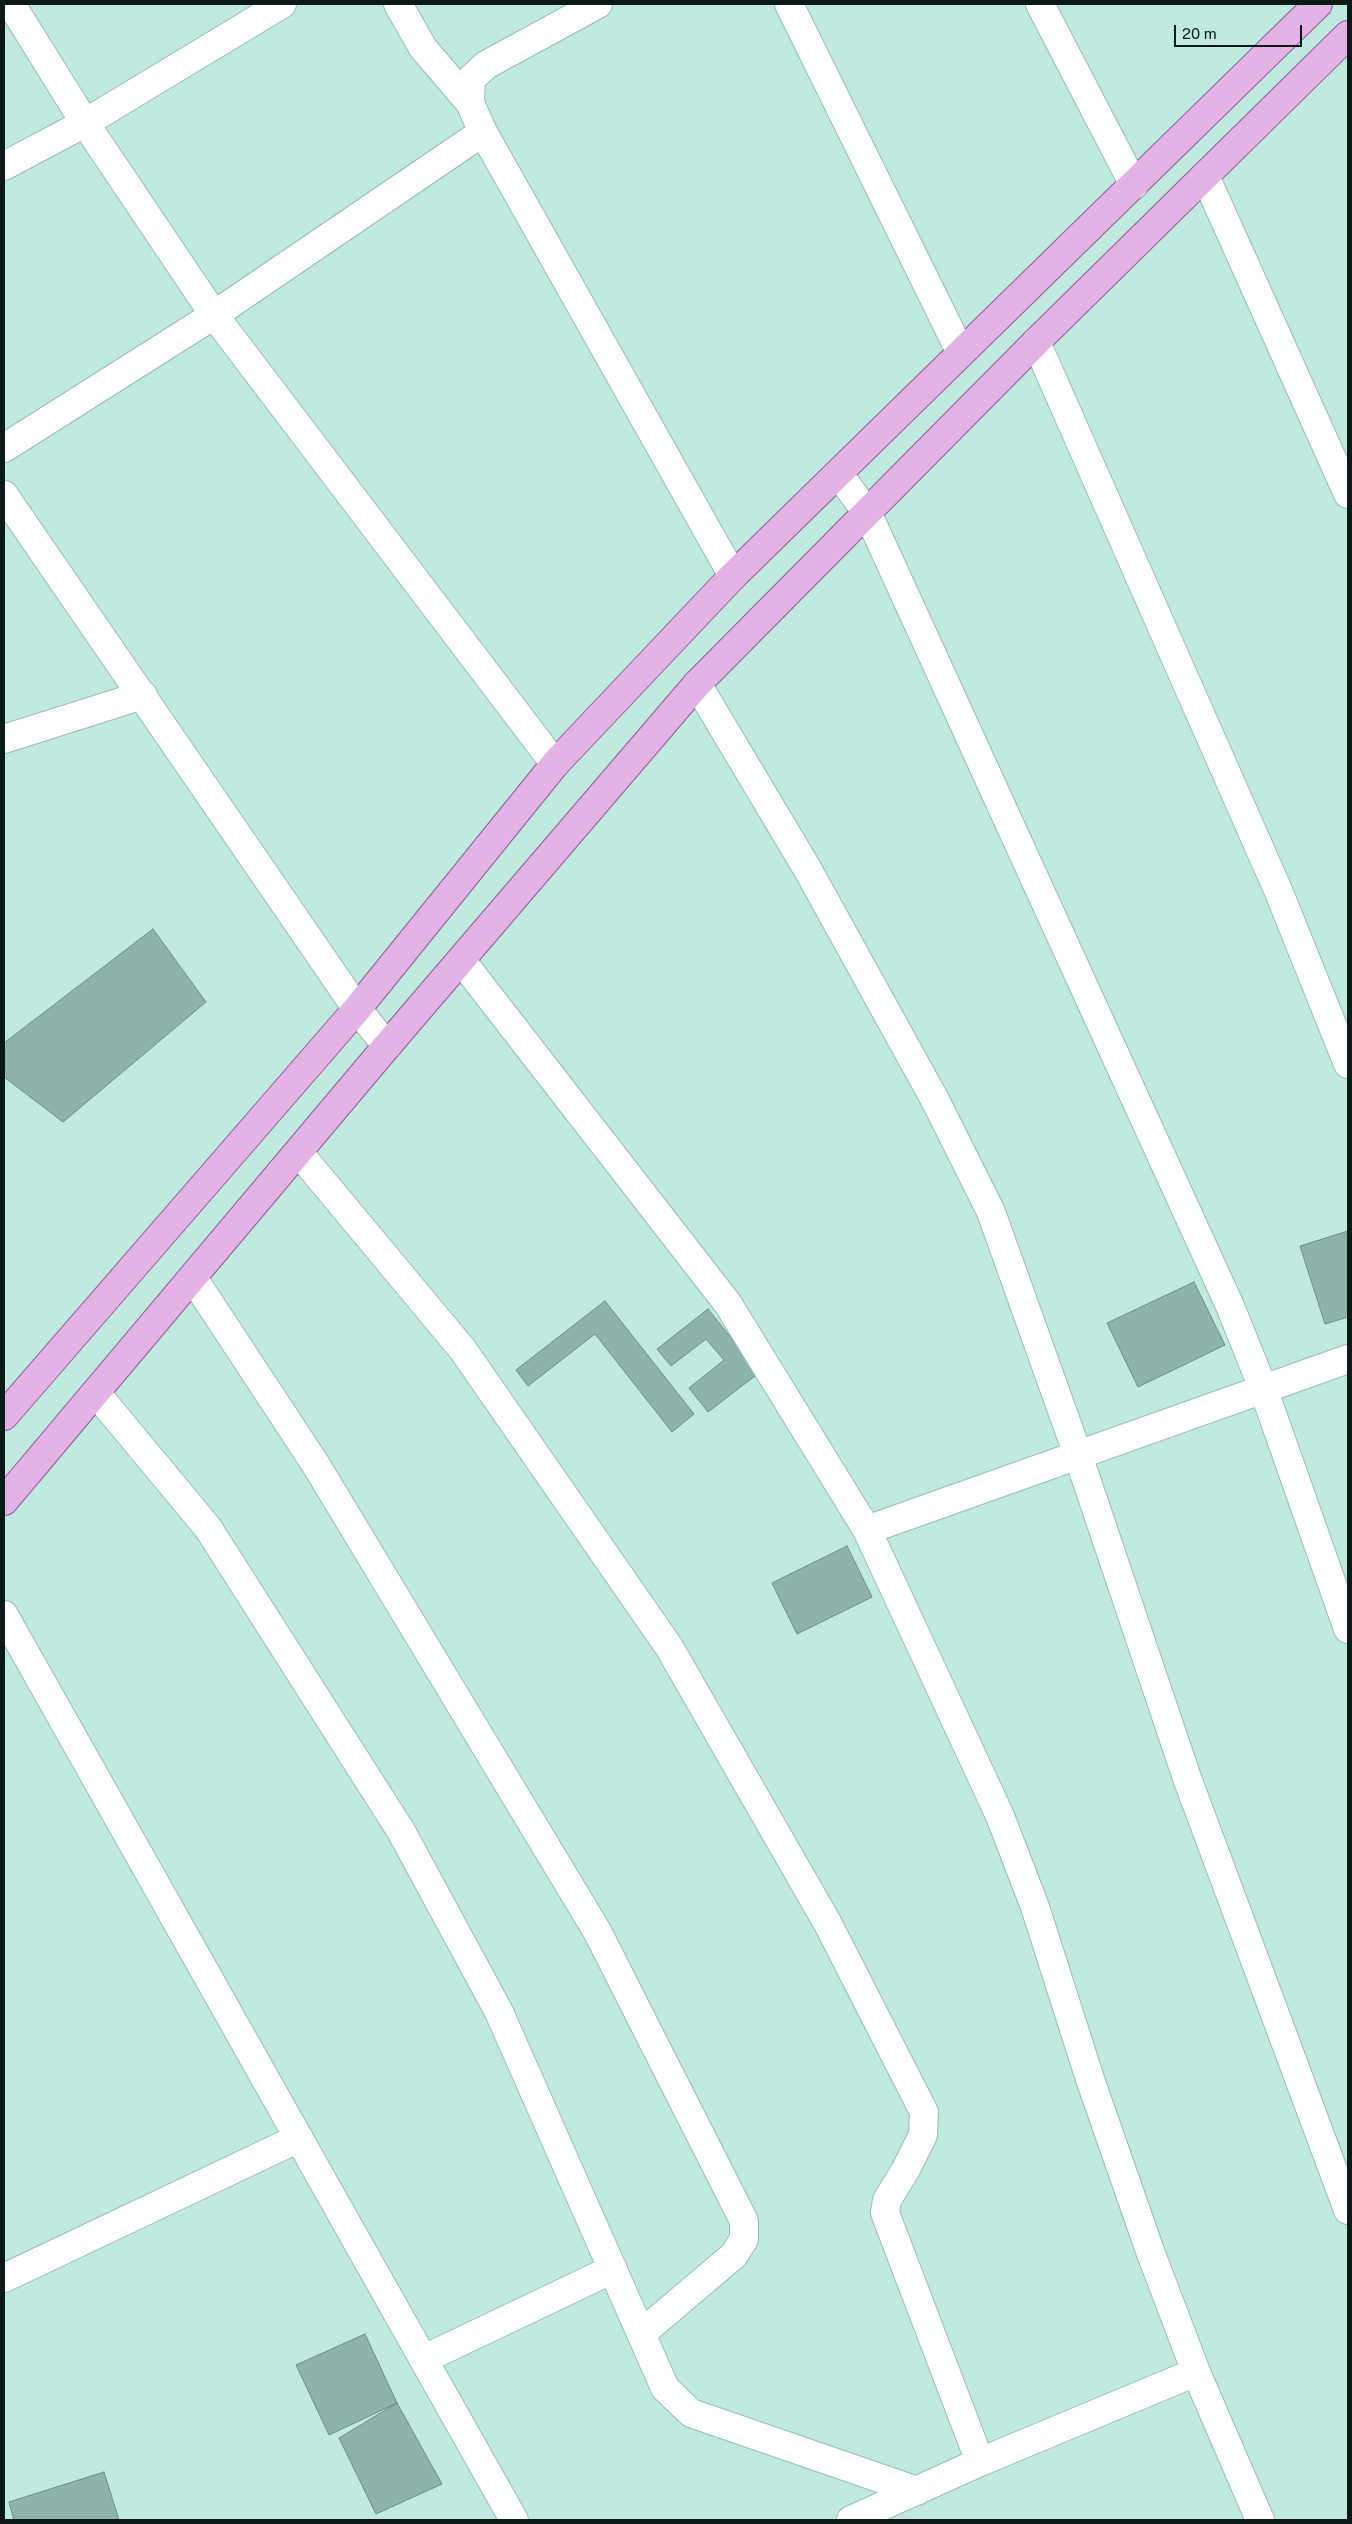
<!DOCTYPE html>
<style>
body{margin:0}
#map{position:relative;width:1352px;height:2524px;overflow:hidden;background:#c0e9e0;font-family:"Public Sans",sans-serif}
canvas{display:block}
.frame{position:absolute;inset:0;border:5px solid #0b1a17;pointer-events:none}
.scale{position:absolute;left:1174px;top:25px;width:128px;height:22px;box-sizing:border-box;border:2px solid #0b1a17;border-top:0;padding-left:6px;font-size:15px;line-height:18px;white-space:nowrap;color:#0b1a17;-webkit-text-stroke:4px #c0e9e0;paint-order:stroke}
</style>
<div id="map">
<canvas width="1352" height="2524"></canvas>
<div class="frame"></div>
<div class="scale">20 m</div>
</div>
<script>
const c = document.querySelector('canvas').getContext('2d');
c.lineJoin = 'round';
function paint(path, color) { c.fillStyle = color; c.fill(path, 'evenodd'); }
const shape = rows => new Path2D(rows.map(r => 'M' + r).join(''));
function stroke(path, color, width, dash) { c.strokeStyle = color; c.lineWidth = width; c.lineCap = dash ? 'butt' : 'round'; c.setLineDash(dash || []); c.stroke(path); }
const building = shape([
 [153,929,206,1002,63,1122,4,1077,4,1043,153,929],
 [1348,1231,1348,1317,1325,1324,1300,1246,1348,1231],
 [1194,1282,1225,1345,1138,1387,1107,1323,1194,1282],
 [605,1301,694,1414,672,1432,595,1334,528,1386,516,1370,605,1301],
 [708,1309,759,1373,708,1412,689,1388,724,1360,706,1339,671,1366,657,1349,708,1309],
 [847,1546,872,1597,797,1634,772,1583,847,1546],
 [365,2334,397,2403,329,2435,296,2365,365,2334],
 [397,2403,442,2484,376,2514,339,2438,397,2403],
 [104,2472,119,2520,14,2520,9,2502,104,2472]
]);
paint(building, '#8db3ac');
stroke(building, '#688e87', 1);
const minor = shape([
 [11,4,85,123,214,315,555,764],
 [398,4,423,48,470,103],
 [598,4,486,65,471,79,470,103,483,132,733,576],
 [789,4,961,353],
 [1040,4,1134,185],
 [4,166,85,123,282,4],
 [1205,176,1348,494],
 [1036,342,1278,890,1348,1064],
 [4,448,214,315,483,132],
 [838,474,867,512,1230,1306,1263,1388,1348,1629],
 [4,495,357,1009,387,1046],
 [697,684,808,870,935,1100,991,1212,1078,1455,1187,1778,1348,2210],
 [4,739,143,695],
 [461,960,728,1304,867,1530,1000,1816,1035,1907,1090,2079,1150,2251,1196,2372,1260,2520],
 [299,1153,463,1350,669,1647,828,1924,924,2112,923,2135,906,2169,887,2200,885,2213,980,2462],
 [193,1278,316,1465,597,1931,744,2221,744,2239,734,2255,642,2333],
 [96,1393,208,1528,401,1831,499,2012,665,2388,691,2413,917,2491],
 [867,1530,1348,1359],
 [4,1615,514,2520],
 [4,2278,299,2138],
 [424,2359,613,2269],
 [851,2520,980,2462,1196,2372]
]);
const major = shape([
 [4,1416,357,1009,555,764,733,576,1318,4],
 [4,1501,387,1046,697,684,1036,342,1348,35]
]);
stroke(minor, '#95bcb5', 30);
stroke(major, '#8c5d91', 30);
stroke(minor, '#fff', 28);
stroke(major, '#e4b3e5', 28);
</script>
